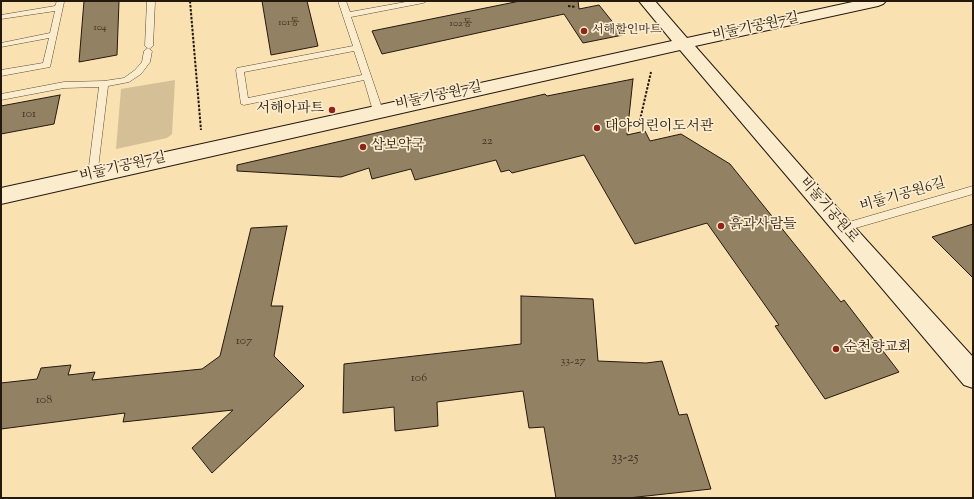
<!DOCTYPE html>
<meta charset="utf-8">
<style>
body{margin:0}
#map{position:relative;width:974px;height:499px;overflow:hidden;background:#f9e1b2;font-family:"Sorts Mill Goudy",serif}
canvas{display:block}
.frame{position:absolute;inset:0;border:2px solid #25190e;pointer-events:none}
</style>
<div id="map">
<canvas width="974" height="499"></canvas>
<div class="frame"></div>
</div>
<script>
const c = document.querySelector('canvas').getContext('2d');
c.lineJoin = 'round';
function paint(path, color) { c.fillStyle = color; c.fill(path, 'evenodd'); }
const shape = rows => new Path2D(rows.map(r => 'M' + r).join(''));
function stroke(path, color, width, dash) { c.strokeStyle = color; c.lineWidth = width; c.lineCap = dash ? 'butt' : 'round'; c.setLineDash(dash || []); c.stroke(path); }
function write(font, color, halo, rows, align = 'center') {
  c.font = font + ' "Sorts Mill Goudy","Noto Serif KR",serif'; c.lineWidth = 3.5; c.setLineDash([]); c.textBaseline = 'middle'; c.strokeStyle = halo; c.fillStyle = color; for (const [text, x, y, turn = 0] of rows) {
    c.save(); c.translate(x, y); c.rotate((+turn || 0) * Math.PI / 180); c.textAlign = isNaN(turn) ? turn : align; if (halo) c.strokeText(text, 0, 0); c.fillText(text, 0, 0); c.restore();
  }
}
paint(shape([
 [175,80,172,134,167,138,116,149,121,89]
]), '#d5bf96');
const building = shape([
 [84,1,119,1,117,55,79,62,84,1],
 [262,1,307,1,318,46,271,55,262,1],
 [520,1,578,1,579,9,599,5,623,35,583,43,564,14,382,54,372,31,520,1],
 [633,79,627,135,645,131,650,141,681,134,730,164,841,302,844,300,899,372,825,399,775,326,779,325,707,223,635,244,584,155,512,173,509,170,501,172,496,160,415,180,411,169,372,179,369,168,341,177,237,171,237,165,545,94,547,96,633,79],
 [60,95,54,124,1,134,1,106,60,95],
 [973,224,973,278,932,237,973,224],
 [287,226,271,306,283,306,274,356,304,386,212,473,192,448,233,410,123,422,125,413,1,429,1,383,37,379,41,368,71,365,68,375,95,372,92,380,202,369,220,356,251,228,287,226],
 [521,296,593,299,598,361,646,363,662,361,679,415,687,414,711,489,628,498,556,498,544,427,529,428,523,391,437,402,438,426,395,431,394,407,343,413,344,364,521,344,521,296]
]);
paint(building, '#938163');
stroke(building, '#25190e', 1);
const lane = shape([
 [57,1,64,2,50,67,1,76,1,70,43,63,49,38,1,47,1,43,50,33,55,11,1,19,1,15,55,6,57,1],
 [147,1,155,1,153,46,149,49,145,46,147,1],
 [338,1,346,1,350,12,411,1,427,1,423,3,351,17,383,111,381,113,378,114,373,111,364,80,244,105,241,104,236,70,237,68,353,46,338,1],
 [354,51,362,75,248,98,244,72,354,51],
 [148,48,152,51,150,62,141,74,129,82,108,86,97,177,89,177,88,174,99,87,64,88,1,100,1,94,64,82,104,81,124,78,135,70,142,62,144,51,148,48],
 [973,186,973,194,842,232,838,231,837,228,838,225,842,224,973,186]
]);
const secondary = shape([
 [639,1,655,1,687,38,857,1,886,1,883,4,878,6,695,46,850,222,973,357,973,388,964,385,680,50,1,204,1,188,672,41,639,1]
]);
stroke(lane, '#5a4b37', 1);
stroke(secondary, '#25190e', 2);
stroke(shape([
 [190,1,201,130],
 [568,6,576,7],
 [624,125,640,120,651,72]
]), '#25190e', 2, [2.5, 1.5]);
stroke(shape([
 [879,192,883,195]
]), '#25190e', 2.5, [3, 2]);
paint(lane, '#fbeccd');
paint(secondary, '#fbeccd');
for (const [x, y, r, color] of [
 [584,31,4,"#8f2418"],
 [332,110,4,"#8f2418"],
 [597,128,4,"#8f2418"],
 [363,147,4,"#8f2418"],
 [721,226,4,"#8f2418"],
 [836,349,4,"#8f2418"]
]) { const dot = new Path2D(); dot.arc(x, y, r, 0, 2 * Math.PI); c.fillStyle = color; c.fill(dot); stroke(dot, '#fbeccd', 1.5); }
write('10px', '#403323', null, [
 ["101동",289,23],
 ["102동",461,24],
 ["104",100,28]
]);
write('12px', '#25190e', '#fbeccd', [
 ["서해할인마트",592,31]
], 'left');
write('12px', '#403323', null, [
 ["101",29,115],
 ["22",487,142],
 ["107",244,342],
 ["33-27",573,362],
 ["106",419,379],
 ["108",44,401]
]);
write('14px', '#25190e', '#fbeccd', [
 ["비둘기공원7길",756,28,-12],
 ["비둘기공원7길",439,97,-12],
 ["비둘기공원7길",123,168,-13],
 ["비둘기공원6길",903,196,-16],
 ["비둘기공원로",828,211,49]
]);
write('14px', '#25190e', '#fbeccd', [
 ["서해아파트",324,110,"right"],
 ["대야어린이도서관",605,128],
 ["삼보약국",371,147],
 ["흙과사람들",729,226],
 ["순천향교회",844,349]
], 'left');
write('14px', '#403323', null, [
 ["33-25",625,459]
]);
</script>
